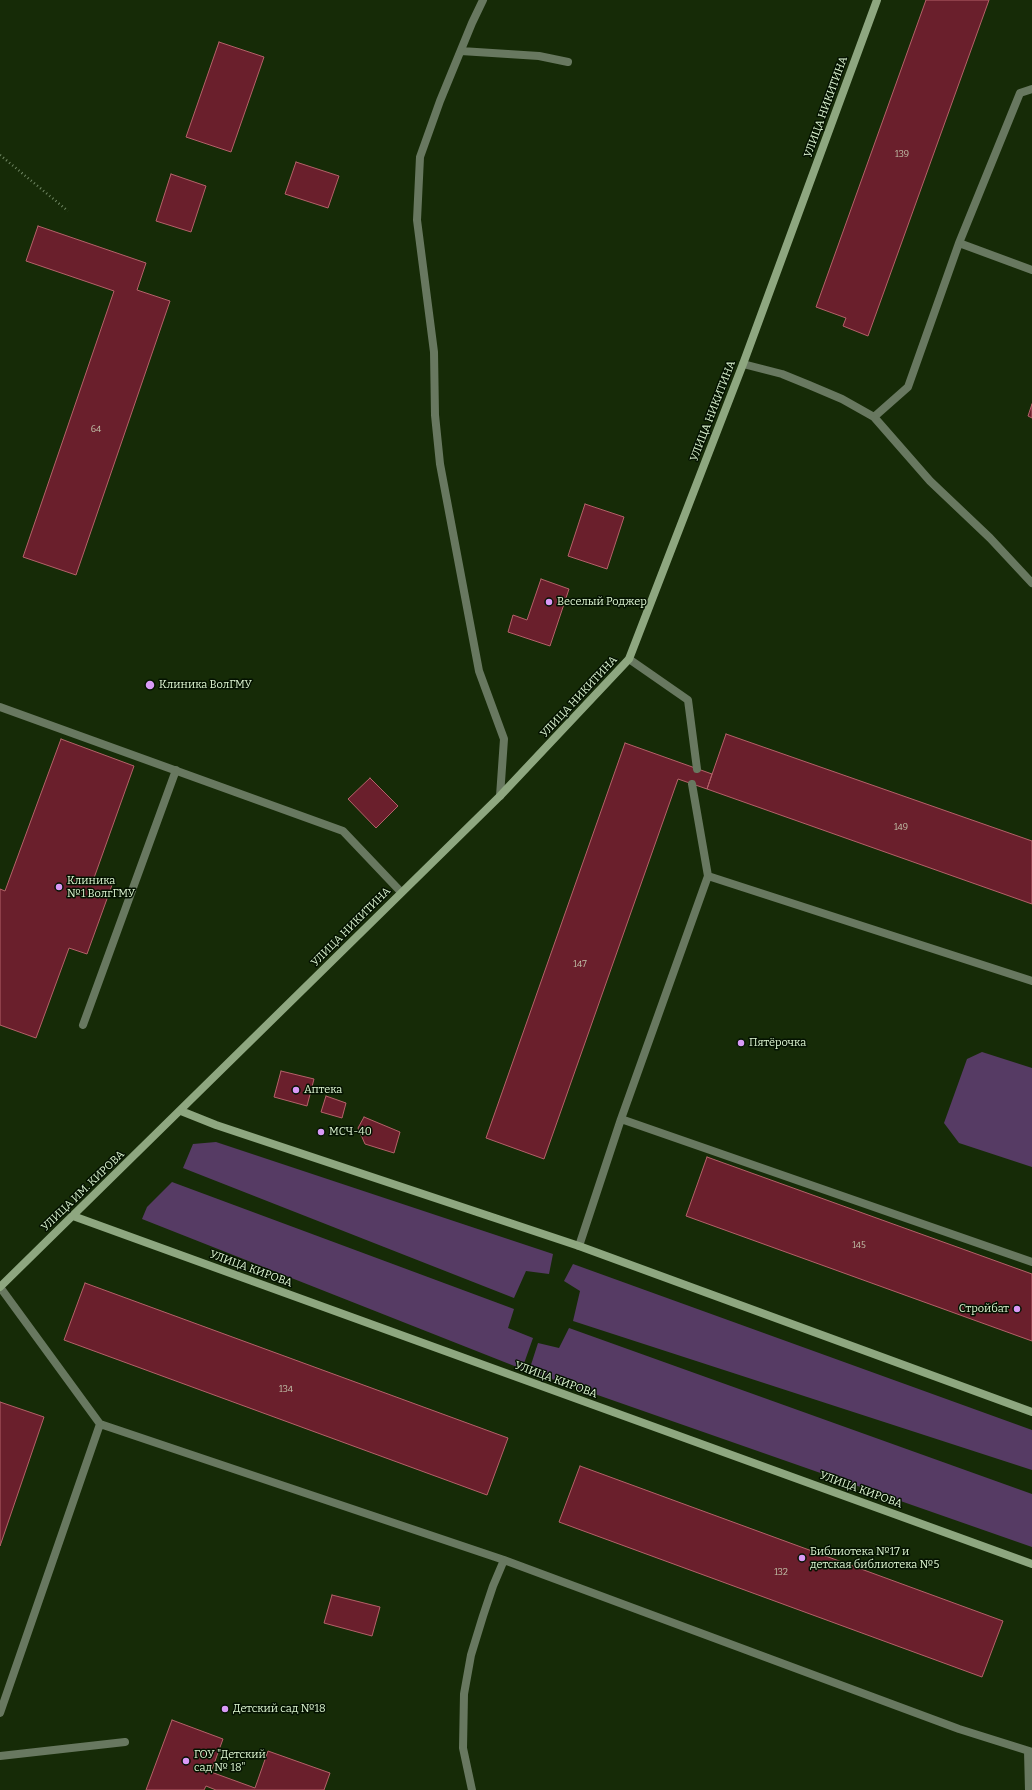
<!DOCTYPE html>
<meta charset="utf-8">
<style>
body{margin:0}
canvas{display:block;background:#162b07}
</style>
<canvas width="1032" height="1790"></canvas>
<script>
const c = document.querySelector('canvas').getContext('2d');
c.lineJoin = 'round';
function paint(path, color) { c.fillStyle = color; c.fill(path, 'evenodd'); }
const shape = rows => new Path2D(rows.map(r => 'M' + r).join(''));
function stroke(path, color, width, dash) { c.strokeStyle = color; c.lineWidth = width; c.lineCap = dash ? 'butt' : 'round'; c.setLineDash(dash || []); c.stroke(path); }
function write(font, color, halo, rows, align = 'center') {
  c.font = font + ' Bitter,serif'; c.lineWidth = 3; c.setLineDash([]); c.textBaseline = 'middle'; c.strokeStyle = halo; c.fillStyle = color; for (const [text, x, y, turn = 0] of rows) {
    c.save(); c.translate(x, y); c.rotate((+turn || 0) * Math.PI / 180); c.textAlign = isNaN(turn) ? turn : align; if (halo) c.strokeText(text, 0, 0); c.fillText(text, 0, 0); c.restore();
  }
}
paint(shape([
 [982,1052,1032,1068,1032,1167,959,1143,944,1123,967,1059],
 [216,1142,553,1254,549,1274,526,1271,514,1298,183,1168,193,1144],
 [172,1182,514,1309,508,1328,533,1338,522,1369,142,1219,147,1207],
 [573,1264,1032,1430,1032,1470,573,1321,580,1291,564,1281],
 [569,1328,1032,1494,1032,1547,529,1371,538,1343,559,1348]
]), '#563b64');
const building = shape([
 [926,0,989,0,868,336,843,326,846,318,816,307,926,0],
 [219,42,264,57,231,152,186,137,219,42],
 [296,162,339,176,328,208,285,194,296,162],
 [171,174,206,186,191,232,156,221,171,174],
 [38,226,146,263,137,290,170,301,76,575,23,557,114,291,26,261,38,226],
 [1032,404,1032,418,1028,416,1032,404],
 [585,504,624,517,607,569,568,556,585,504],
 [541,579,569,589,550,646,508,632,513,615,527,620,541,579],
 [726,734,1032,841,1032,904,707,789,726,734],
 [61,739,134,766,94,878,112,885,87,954,69,948,36,1038,0,1025,0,889,5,891,61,739],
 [625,743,712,774,707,789,678,779,544,1159,486,1138,625,743],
 [370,778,398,806,376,828,348,799,370,778],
 [281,1071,314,1079,307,1106,274,1097,281,1071],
 [326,1096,346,1103,342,1118,321,1112,326,1096],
 [364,1117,400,1132,394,1153,365,1144,358,1128,364,1117],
 [707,1157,1032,1274,1032,1341,686,1216,707,1157],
 [85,1283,508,1438,487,1495,64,1340,85,1283],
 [0,1402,44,1417,0,1546,0,1402],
 [580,1466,1003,1621,982,1677,559,1522,580,1466],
 [332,1595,380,1607,372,1636,324,1623,332,1595],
 [172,1720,223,1739,211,1772,255,1788,268,1751,330,1773,324,1790,216,1790,206,1786,204,1790,146,1790,172,1720]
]);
paint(building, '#6a1f2c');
stroke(building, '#b46169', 1);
stroke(shape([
 [0,155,68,211]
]), '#708763', 2.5, [1, 3]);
stroke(shape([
 [483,0,472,23,440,101,420,157,417,220,434,352,435,415,440,464,479,671,504,739,500,796],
 [461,51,539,56,568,62],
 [959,243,1020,93,1032,89],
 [743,364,782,374,809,385,842,399,874,417,908,387,959,243,1032,270],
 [874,417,930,481,990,538,1032,583],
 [629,659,688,700,697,769],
 [0,707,343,831,401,892],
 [692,784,708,876],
 [83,1025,176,770],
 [621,1119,1032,1262],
 [579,1246,621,1119,708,876,1032,981],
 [0,1287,100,1424,504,1560,959,1729,1032,1752],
 [0,1713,100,1424],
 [1028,1751,1029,1790],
 [0,1756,125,1742],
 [472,1790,463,1748,464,1694,471,1655,483,1616,493,1586,504,1560]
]), '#687860', 8);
stroke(shape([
 [181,1111,216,1125,579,1246,1032,1412],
 [73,1216,1032,1564],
 [0,1287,500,796,629,659,743,364,877,0]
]), '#8ea780', 8);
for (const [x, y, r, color] of [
 [549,602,4,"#d99af7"],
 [150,685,5,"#d99af7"],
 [59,887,4,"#d99af7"],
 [741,1043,4,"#d99af7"],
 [296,1090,4,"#d99af7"],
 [321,1132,4,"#d99af7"],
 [1017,1309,4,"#d99af7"],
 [802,1558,4,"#d99af7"],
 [225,1709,4,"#d99af7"],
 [186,1761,4,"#d99af7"]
]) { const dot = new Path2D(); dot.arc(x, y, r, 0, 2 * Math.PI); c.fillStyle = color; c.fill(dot); stroke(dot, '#041200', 1.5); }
write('9px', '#c0c0a8', null, [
 ["139",902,154],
 ["64",96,429],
 ["149",901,827],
 ["147",580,964],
 ["145",859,1245],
 ["134",286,1389],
 ["132",781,1572]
]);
write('11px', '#ddf5d1', '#041200', [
 ["УЛИЦА НИКИТИНА",826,107,-70],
 ["УЛИЦА НИКИТИНА",713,411,-69],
 ["УЛИЦА НИКИТИНА",579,697,-47],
 ["УЛИЦА НИКИТИНА",351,927,-45],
 ["УЛИЦА ИМ. КИРОВА",83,1191,-44],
 ["УЛИЦА КИРОВА",251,1269,20],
 ["УЛИЦА КИРОВА",556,1380,20],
 ["УЛИЦА КИРОВА",861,1490,20]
]);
write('11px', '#ddf5d1', '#041200', [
 ["Веселый Роджер",557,602],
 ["Клиника ВолГМУ",159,685],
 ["Клиника",67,881],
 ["№1 ВолгГМУ",67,894],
 ["Пятёрочка",749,1043],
 ["Аптека",304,1090],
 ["МСЧ-40",329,1132],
 ["Стройбат",1009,1309,"right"],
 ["Библиотека №17 и",810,1552],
 ["детская библиотека №5",810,1565],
 ["Детский сад №18",233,1709],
 ["ГОУ \"Детский",194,1755],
 ["сад № 18\"",194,1768]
], 'left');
</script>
